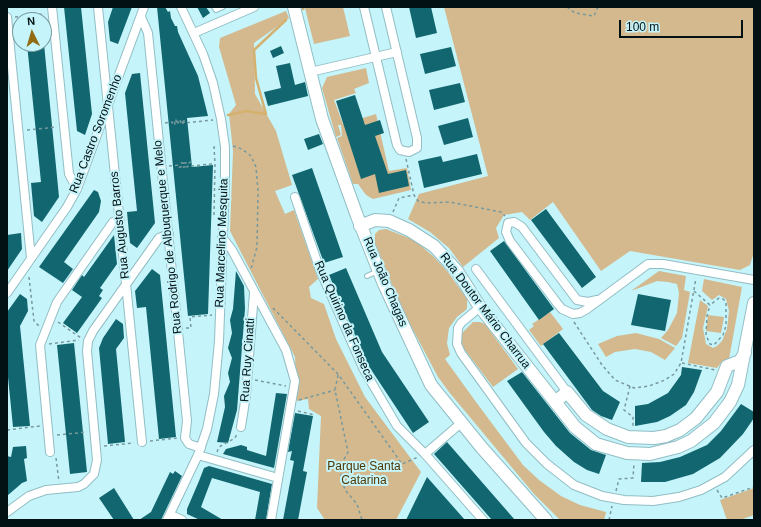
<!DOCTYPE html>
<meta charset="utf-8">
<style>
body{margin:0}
#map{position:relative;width:761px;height:527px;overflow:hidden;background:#c5f4fa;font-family:Arial,sans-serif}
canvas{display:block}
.frame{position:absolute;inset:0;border:8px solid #021113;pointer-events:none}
.north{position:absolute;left:12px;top:12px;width:40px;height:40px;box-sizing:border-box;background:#c5f4fa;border:1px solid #77999e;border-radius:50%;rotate:355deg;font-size:11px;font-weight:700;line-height:16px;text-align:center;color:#021113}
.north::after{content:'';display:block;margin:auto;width:14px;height:18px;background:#926b13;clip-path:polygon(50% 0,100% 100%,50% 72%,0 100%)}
.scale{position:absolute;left:619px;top:20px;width:124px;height:18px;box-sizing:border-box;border:2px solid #021113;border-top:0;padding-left:5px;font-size:12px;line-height:14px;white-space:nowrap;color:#021113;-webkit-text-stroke:3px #c5f4fa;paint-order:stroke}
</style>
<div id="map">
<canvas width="761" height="527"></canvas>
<div class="frame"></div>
<div class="north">N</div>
<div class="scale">100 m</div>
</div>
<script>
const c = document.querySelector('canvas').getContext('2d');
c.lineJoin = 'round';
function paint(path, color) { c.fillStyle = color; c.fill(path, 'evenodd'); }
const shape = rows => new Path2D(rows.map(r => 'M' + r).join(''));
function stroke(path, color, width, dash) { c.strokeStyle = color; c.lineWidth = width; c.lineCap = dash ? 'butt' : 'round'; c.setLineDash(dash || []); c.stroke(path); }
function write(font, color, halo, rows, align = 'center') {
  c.font = font + ' Arial,sans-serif'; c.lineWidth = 4; c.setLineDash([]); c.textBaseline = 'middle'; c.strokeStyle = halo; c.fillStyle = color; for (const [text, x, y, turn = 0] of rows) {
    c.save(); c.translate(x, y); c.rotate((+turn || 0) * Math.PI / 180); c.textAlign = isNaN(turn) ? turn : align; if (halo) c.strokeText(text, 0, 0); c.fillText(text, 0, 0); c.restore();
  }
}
paint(shape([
 [307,7,343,7,350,36,314,44,305,8],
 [444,7,754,7,754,252,750,265,740,270,630,251,601,271,553,202,530,220,522,212,504,215,496,228,499,238,463,267,449,248,430,232,408,219,419,194,488,176],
 [286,11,289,18,254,43,255,94,276,131,292,185,275,191,285,214,294,210,318,279,309,287,311,298,324,304,336,339,365,397,421,472,396,520,325,520,317,508,321,416,309,409,308,399,297,401,295,357,230,231,233,151,229,114,236,105,219,47,220,38],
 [366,68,369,83,354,89,356,93,334,100,343,124,376,114,389,171,407,168,411,190,373,199,366,195,358,184,353,184,337,138,342,136,341,125,338,125,341,135,336,137,322,88,327,77],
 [386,229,414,240,433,256,448,272,467,299,467,309,457,317,449,328,447,343,450,355,445,359,476,402,523,465,539,480,561,496,580,505,606,512,604,520,560,520,534,494,449,392,438,377,403,311,375,243,375,234,379,230],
 [659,271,686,276,684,290,690,292,682,338,676,346,661,338,668,330,677,313,679,293,677,284,668,282,657,281,631,291],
 [704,279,742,287,729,359,721,363,717,368,688,363,700,300,708,306,703,328,706,344,713,348,717,346,722,341,727,329,729,311,726,299,719,295,712,300,702,291],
 [550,312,563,329,541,346,529,330,534,326,532,324],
 [708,315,724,317,721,333,706,331],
 [473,322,480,322,485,324,518,369,493,387,462,346,461,340,462,333],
 [636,333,659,339,675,348,665,360,651,352,635,349,615,352,606,357,598,344,617,336],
 [754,488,754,515,740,520,727,520,720,500]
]), '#d3b98d');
stroke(shape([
 [303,9,304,7],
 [228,115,246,111,266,114,256,78,254,50,286,20]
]), '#d5b16f', 2.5);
paint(shape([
 [64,7,81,7,92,114,85,135,77,131],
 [113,7,132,7,118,44,110,41,108,22],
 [157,7,165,7,168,12,170,11,171,18,175,26,177,26,178,32,198,76,208,116,187,118,192,167,213,165,208,314,188,316],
 [197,7,206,7,210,13,203,18],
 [409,7,431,7,437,33,416,38],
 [27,44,44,44,59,197,42,222,34,216,31,183,41,182],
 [281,46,284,53,273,58,270,51],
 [451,47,456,66,425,74,420,54],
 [290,63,295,85,305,82,308,96,268,106,264,92,281,88,276,66],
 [140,73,155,223,137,248,130,243,127,212,137,211,125,93,132,74],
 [460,83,465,102,434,110,429,90],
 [355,95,365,125,380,120,384,133,375,136,388,174,406,170,409,186,379,193,375,174,361,179,336,101],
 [468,118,473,137,444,145,438,126],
 [319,134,323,144,308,150,304,139],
 [477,154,482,174,424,188,418,161,441,156,443,162],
 [312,168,343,257,324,263,292,175],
 [94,190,98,192,101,201,99,212,64,262,73,269,63,283,39,267],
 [546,209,596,277,582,288,531,220],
 [21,233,22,249,7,271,7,235],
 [114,235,117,264,100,288,103,290,99,296,102,298,77,333,63,323,82,297,72,290,82,275,84,277],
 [504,241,554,309,539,320,490,251],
 [346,268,382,352,429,422,413,433,368,365,329,275],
 [152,269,160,275,176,437,159,439,146,307,137,308,135,291],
 [236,271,244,286,245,309,237,410,228,443,217,442,225,407,224,396,230,382,228,373,232,358,228,348,232,333,230,320,233,309],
 [20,294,27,299,28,311,20,326,30,426,13,427,7,367,7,312],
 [638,294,671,300,665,331,631,325],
 [116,319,123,324,124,338,116,349,125,442,108,444,99,348,103,338],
 [559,333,603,391,620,402,612,420,601,416,592,410,543,344],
 [74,343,87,472,70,474,57,345],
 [682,367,702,370,694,392,686,405,670,416,657,422,635,426,635,406,648,404,668,393,681,375],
 [522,372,570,433,591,450,606,455,599,474,587,470,574,462,556,446,544,432,507,381],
 [276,393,287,394,274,468,223,454,226,449,241,445,247,447,247,450,266,456],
 [741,404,754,412,754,418,743,434,720,458,693,474,665,482,641,482,642,463,660,462,680,457,707,445,721,431],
 [295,413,313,416,303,471,307,472,298,520,283,520,294,461,290,460,292,451,288,452],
 [447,442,515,520,492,520,434,454],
 [26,446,27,458,24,459,27,481,22,483,7,496,7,456,11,457,13,447],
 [209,466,272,484,266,520,255,520,260,492,212,478,201,507,223,520,200,520,187,514,187,509,199,481,204,468],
 [175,471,182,476,161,520,139,520,151,512,170,472,173,474],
 [427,477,465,520,406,520],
 [114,488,134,520,114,520,99,498]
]), '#11666f');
const lane = shape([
 [214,7,216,10,223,7],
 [367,276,378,271]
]);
const street = shape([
 [52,7,69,174,77,189],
 [98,7,142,442],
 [364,7,397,145,400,150,409,152,417,148,417,138,386,7],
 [7,17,31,258],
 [141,17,148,33,187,421,185,438,189,444,201,448],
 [194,33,254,7],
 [310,72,397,52],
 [295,197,320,270,363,368,397,426,425,454],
 [222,237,232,250,286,350,295,381,271,520],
 [476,269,567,392],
 [7,293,67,207,77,189,144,7],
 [597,300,588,302,577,300,522,227,514,222,508,223,506,232,510,241,557,303,562,309,573,314,580,313,587,309,648,264,663,264,754,280],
 [480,307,461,323,458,328,457,344,461,353,526,443,547,464,574,485,602,496,624,500,653,501,679,497,701,490,725,477,754,450],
 [461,423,425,454,483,520],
 [241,427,246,395,254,293],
 [50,452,40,345,57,302,113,222,120,221],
 [198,455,278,478],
 [7,512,29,496,46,490,78,487,84,484,94,474,97,460,87,351,88,341,93,331,159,238,169,234],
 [171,515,182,520],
 [167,520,198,455,207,429,214,394,219,341,225,182,225,147,221,119,213,83,203,54,181,7]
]);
const secondary = shape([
 [294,7,322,119,357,216,384,284,431,385,482,448,546,520],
 [360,226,375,220,389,221,409,230,434,246,457,271,480,307,575,427,596,444,627,453,650,454,678,447,691,441,714,423,730,402,738,385,754,303],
 [555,402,567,392,586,415,607,429,628,437,654,438,666,436,680,430,696,418,717,392,727,366,740,361,745,353]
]);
stroke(lane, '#91bec4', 6);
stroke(street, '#91bec4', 10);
stroke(secondary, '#91bec4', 14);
stroke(shape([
 [567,7,575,13,594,16,598,7],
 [15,17,45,14],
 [165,123,172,122,173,125,175,124,174,120,176,120,177,124,178,124,178,120,180,120,181,124,183,124,182,120,184,120,184,123,213,120],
 [27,130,57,127],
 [233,146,242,149,251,156,256,167,258,191,257,247,251,269],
 [215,147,214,147,215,164,214,216,216,216],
 [406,159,414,195,418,201,426,203,450,202,501,212,505,216],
 [169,166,179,165,179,167,181,167,181,163,183,163,183,167,185,167,184,163,187,163,187,167,189,166,189,163,190,162,191,166,212,164],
 [393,212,399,198,414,195],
 [29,277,34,321,39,326],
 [694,291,710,305,719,298,723,299,726,302,726,326,723,335,714,345,710,344,706,335,707,316,710,305],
 [273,308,338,374,402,464,418,457],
 [58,322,81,338],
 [574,322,602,365,615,380,634,388,649,386,665,380,674,374,681,363,696,278],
 [186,328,191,328,190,317,212,315],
 [49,344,79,340],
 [682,363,715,370],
 [338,375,335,390,348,452,343,461,341,476,345,490,357,504,362,520],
 [255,380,286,386],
 [630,386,624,410,633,417,633,427],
 [299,400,335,390],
 [298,411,315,415],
 [7,430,40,426],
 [57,435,87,432],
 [150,441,178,438],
 [104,446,134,443],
 [217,452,219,447,235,438,237,434],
 [56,458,59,482],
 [717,490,722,498,754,487],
 [616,491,619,479,633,478,634,463],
 [609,520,612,506]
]), '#77999e', 1.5, [3, 3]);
stroke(lane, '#fff', 4);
stroke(street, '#fff', 8);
stroke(secondary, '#fff', 12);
write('12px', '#021113', '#c5f4fa', [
 ["Rua Castro Soromenho",96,134,-69],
 ["Rua Augusto Barros",120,225,-96],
 ["Rua Rodrigo de Albuquerque e Melo",168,237,-96],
 ["Rua Marcelino Mesquita",222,243,-88],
 ["Rua João Chagas",385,282,67],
 ["Rua Doutor Mário Charrua",485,311,53],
 ["Rua Quirino da Fonseca",344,321,66],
 ["Rua Ruy Cinatti",248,360,-86]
]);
write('12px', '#4f3700', '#c5f4fa', [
 ["Parque Santa",364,467],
 ["Catarina",364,481]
]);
</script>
